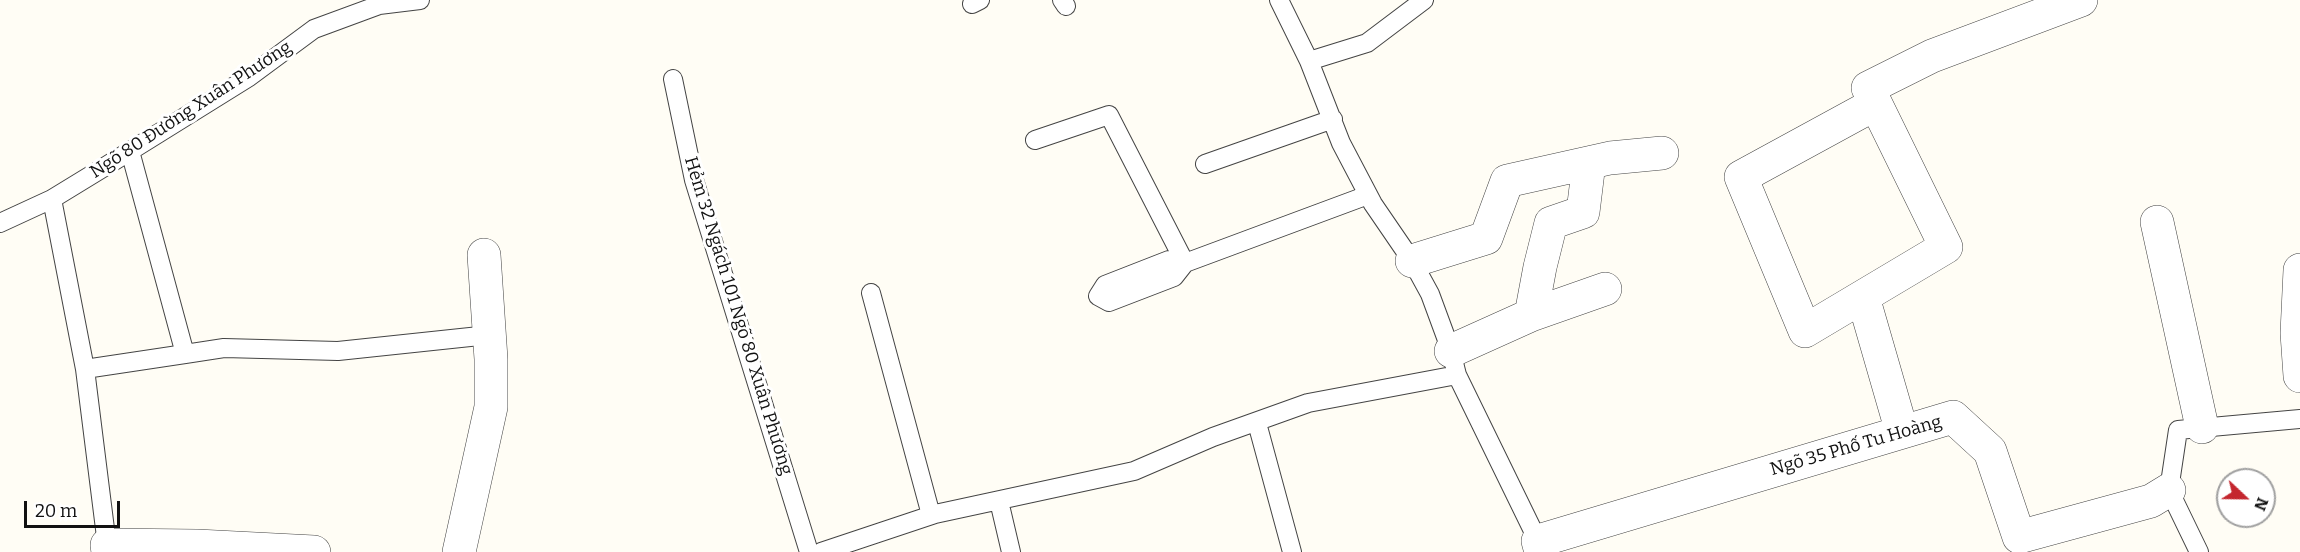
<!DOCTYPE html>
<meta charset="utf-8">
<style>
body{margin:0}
#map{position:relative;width:2300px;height:552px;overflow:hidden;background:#fffdf5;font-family:Bitter,serif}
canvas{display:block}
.north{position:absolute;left:2216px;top:468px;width:60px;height:60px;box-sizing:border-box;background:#fff;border:2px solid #a0a0a0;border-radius:50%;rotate:112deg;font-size:16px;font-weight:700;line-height:24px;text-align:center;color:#111}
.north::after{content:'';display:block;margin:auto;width:21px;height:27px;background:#c4262e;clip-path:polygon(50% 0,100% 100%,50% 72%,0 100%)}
.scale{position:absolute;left:24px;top:501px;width:96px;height:27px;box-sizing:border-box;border:3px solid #111;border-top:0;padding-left:8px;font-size:18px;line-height:21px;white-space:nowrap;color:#111;-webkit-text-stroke:4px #fff;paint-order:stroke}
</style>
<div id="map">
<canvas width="2300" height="552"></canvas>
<div class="north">N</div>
<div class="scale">20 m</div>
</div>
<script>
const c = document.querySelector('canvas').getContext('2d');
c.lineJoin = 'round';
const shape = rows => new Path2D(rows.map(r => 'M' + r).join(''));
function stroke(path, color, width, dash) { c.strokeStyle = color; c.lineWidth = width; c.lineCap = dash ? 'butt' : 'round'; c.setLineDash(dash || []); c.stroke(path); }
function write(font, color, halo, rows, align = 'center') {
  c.font = font + ' Bitter,serif'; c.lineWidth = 6; c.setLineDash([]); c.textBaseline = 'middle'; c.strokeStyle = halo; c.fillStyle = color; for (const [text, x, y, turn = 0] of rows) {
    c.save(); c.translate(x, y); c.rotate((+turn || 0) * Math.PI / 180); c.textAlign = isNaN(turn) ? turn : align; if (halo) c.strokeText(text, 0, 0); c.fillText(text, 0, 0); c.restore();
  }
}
const service = shape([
 [1062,0,1066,6],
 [1279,0,1309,61,1341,143,1373,204,1412,261,1430,294,1451,351,1457,375,1538,541],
 [972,4,980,0],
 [1309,61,1367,43,1424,0],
 [673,79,694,180,809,552],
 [1035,140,1109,115,1185,263],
 [130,151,185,354,224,348,338,351,489,335],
 [1205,164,1333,119],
 [52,199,85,369,107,545],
 [0,223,52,199,106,166,249,77,314,29,379,5,420,0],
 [1185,263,1169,260,1105,285,1098,296,1109,302,1174,277,1185,263,1368,195],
 [871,293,931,515],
 [85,369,185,354],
 [1257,423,1292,552],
 [999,501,1011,552],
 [821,552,935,514,1134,471,1213,437,1308,403,1457,375],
 [2199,552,2169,490,2178,430,2300,419]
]);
const minor = shape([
 [1875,104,1741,177,1805,331,1946,247,1868,88,1932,56,2081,0],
 [2157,222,2202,427],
 [1412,261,1486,238,1507,181,1610,158,1662,153],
 [2300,270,2297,333,2300,376],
 [1863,297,1902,432],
 [1531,315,1540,267,1551,223,1583,212,1589,163],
 [1451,351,1531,315,1605,289],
 [2019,537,2151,501,2169,490],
 [108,552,107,545,197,546,314,552],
 [459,552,491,407,491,359,484,255],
 [1541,552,1538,541,1953,417,1990,451,2019,537]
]);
stroke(service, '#444', 20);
stroke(minor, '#444', 34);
stroke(service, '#fff', 18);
stroke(minor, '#fff', 33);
write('18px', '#111', '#fff', [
 ["Ngõ 80 Đường Xuân Phương",191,110,-33],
 ["Hẻm 32 Ngách 101 Ngõ 80 Xuân Phương",738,316,73],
 ["Ngõ 35 Phố Tu Hoàng",1856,446,-16]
]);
</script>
